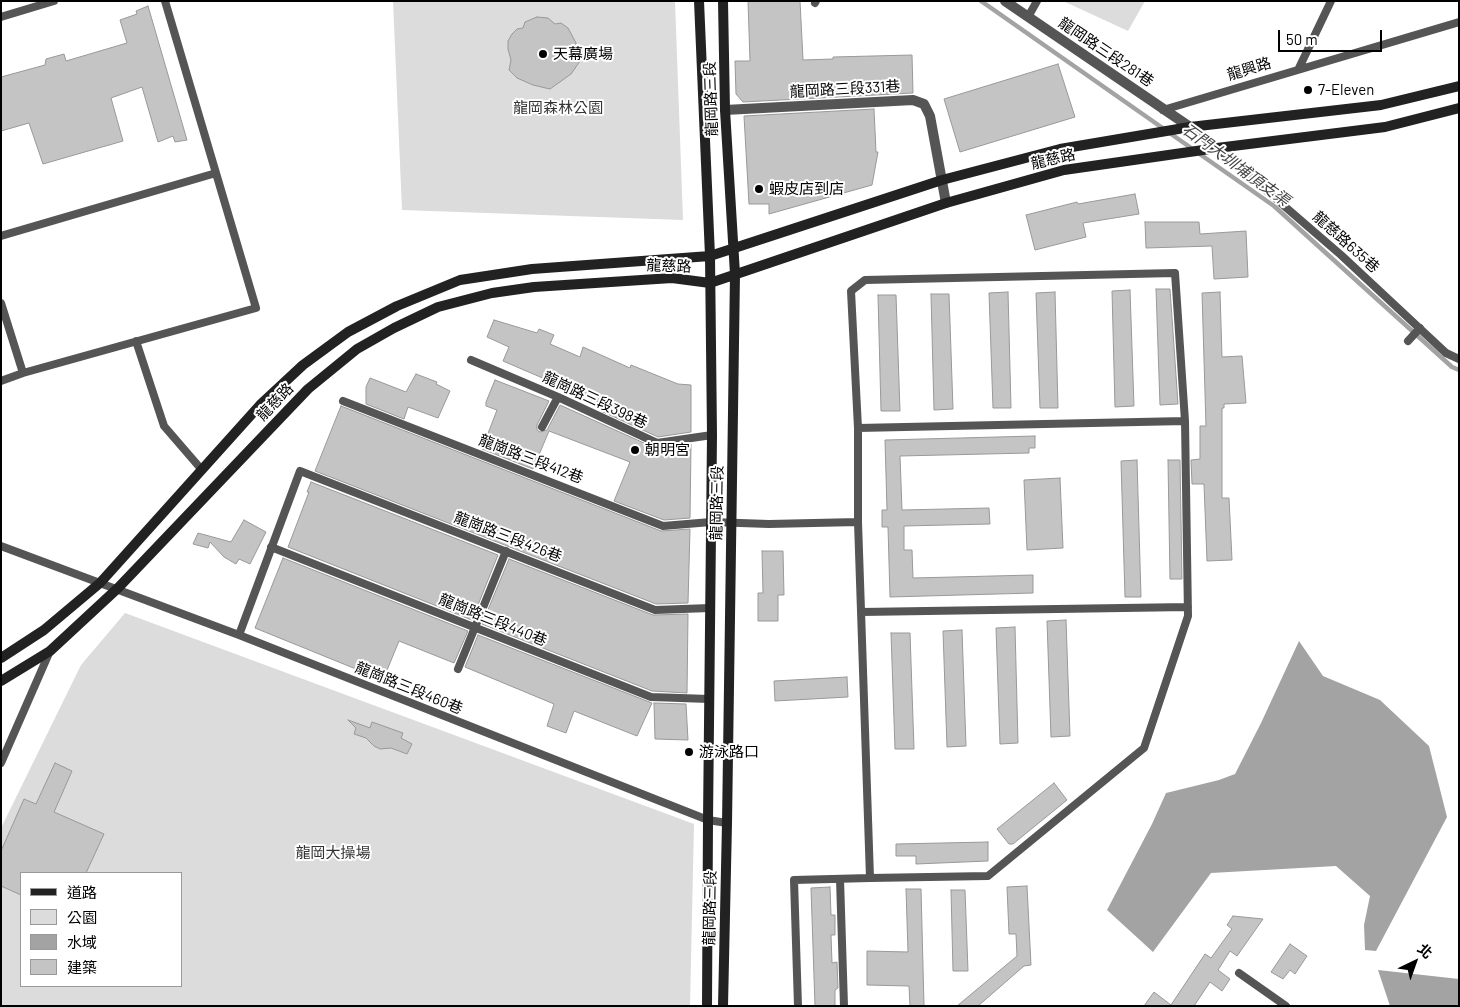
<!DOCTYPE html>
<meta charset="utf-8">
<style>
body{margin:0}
#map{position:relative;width:1460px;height:1007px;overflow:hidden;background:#fff;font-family:Barlow,"Noto Sans TC",sans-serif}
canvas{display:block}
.frame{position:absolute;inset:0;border:2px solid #000;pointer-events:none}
.legend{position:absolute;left:20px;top:872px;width:162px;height:115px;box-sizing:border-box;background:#fff;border:1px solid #999;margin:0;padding:6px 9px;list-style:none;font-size:15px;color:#000}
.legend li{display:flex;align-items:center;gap:10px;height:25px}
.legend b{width:25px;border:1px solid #999}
.north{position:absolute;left:1390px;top:937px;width:50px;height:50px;-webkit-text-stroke:4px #fff;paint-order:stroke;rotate:42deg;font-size:14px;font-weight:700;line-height:20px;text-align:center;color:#000}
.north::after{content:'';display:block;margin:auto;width:18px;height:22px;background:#000;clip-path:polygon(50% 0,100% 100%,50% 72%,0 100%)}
.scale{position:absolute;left:1278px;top:30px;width:104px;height:22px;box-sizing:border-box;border:2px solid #000;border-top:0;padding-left:6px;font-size:15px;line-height:18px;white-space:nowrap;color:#000;-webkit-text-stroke:4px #fff;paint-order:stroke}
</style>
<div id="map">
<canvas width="1460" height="1007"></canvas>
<div class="frame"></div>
<ul class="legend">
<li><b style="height:6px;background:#222"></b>道路</li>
<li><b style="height:14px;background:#dcdcdc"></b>公園</li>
<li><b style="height:14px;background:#a3a3a3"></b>水域</li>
<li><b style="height:14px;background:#c4c4c4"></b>建築</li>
</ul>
<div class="north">北</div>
<div class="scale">50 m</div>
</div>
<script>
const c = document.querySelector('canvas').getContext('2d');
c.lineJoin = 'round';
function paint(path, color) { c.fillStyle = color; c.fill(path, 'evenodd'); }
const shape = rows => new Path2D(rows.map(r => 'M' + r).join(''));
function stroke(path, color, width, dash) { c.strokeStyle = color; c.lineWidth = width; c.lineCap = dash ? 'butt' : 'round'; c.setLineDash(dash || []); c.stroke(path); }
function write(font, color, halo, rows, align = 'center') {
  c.font = font + ' Barlow,"Noto Sans TC",sans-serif'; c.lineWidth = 4; c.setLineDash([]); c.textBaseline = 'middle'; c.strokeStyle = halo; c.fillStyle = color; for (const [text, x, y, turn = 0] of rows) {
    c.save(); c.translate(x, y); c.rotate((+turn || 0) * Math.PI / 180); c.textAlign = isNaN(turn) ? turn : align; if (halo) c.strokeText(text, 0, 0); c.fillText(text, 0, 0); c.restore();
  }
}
paint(shape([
 [393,1,675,1,683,220,402,210],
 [1063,1,1145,1,1128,31],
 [125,613,694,824,690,1006,1,1006,1,828,81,665],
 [21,873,181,873,181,986,21,986]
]), '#dcdcdc');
paint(shape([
 [1299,641,1323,676,1380,700,1429,746,1447,817,1376,951,1365,950,1364,925,1370,896,1336,866,1211,873,1153,952,1107,910,1152,824,1166,793,1219,780,1235,774,1261,723],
 [1378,970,1459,979,1459,1006,1390,1006]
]), '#a3a3a3');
stroke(shape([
 [981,1,1274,206,1452,367,1459,370]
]), '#a3a3a3', 4.5);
const building = shape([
 [748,1,800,1,803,60,833,59,833,57,912,55,913,93,743,102,736,94,735,61,750,61,748,1],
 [148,6,187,140,175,142,173,136,158,142,142,87,111,98,123,141,43,164,29,123,1,131,1,77,45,65,46,59,64,54,66,61,127,43,120,20,137,14,136,11,148,6],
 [537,17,548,18,555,24,561,23,568,28,576,43,575,49,580,61,571,74,550,89,533,85,517,78,509,70,511,60,508,49,508,41,512,34,517,29,523,28,525,22,537,17],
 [1058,64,1075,117,960,152,944,99,1058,64],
 [874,109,876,152,878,152,872,185,769,214,769,204,749,204,744,116,874,109],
 [1135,194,1139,214,1083,223,1086,237,1035,250,1026,215,1077,202,1078,204,1135,194],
 [1145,222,1199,222,1200,234,1246,231,1248,277,1214,279,1212,246,1146,248,1145,222],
 [1156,289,1170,289,1178,404,1160,405,1156,289],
 [1130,290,1134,406,1115,407,1112,291,1130,290],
 [1008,292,1011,408,993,408,989,293,1008,292],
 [1055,292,1058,408,1040,408,1036,293,1055,292],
 [1220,292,1222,357,1242,356,1246,403,1224,404,1224,408,1222,408,1222,498,1229,498,1232,560,1207,561,1204,484,1192,484,1191,460,1200,459,1200,426,1206,426,1202,293,1220,292],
 [931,294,949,294,953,409,934,410,931,294],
 [878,295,896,295,900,411,881,411,878,295],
 [494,320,537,333,539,329,554,335,550,344,580,357,583,347,630,368,631,365,678,384,691,385,691,432,658,437,601,411,603,404,503,361,509,347,487,337,494,320],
 [416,374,437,382,436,384,450,391,438,418,408,407,404,419,366,404,366,387,370,378,406,392,416,374],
 [495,380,549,401,537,425,537,430,540,432,547,430,560,405,655,448,691,444,690,518,664,520,614,501,630,462,549,431,533,469,482,449,497,410,486,406,486,402,495,380],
 [341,406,661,531,690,529,688,603,656,604,315,471,341,406],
 [1035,436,1035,448,1029,448,1029,453,900,456,902,510,989,508,990,524,904,526,904,550,912,550,913,578,1033,575,1033,593,890,597,888,527,882,527,882,510,887,510,885,440,1035,436],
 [1137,460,1141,597,1125,597,1121,461,1137,460],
 [1168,460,1180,460,1182,579,1170,579,1168,460],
 [1060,478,1063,548,1027,550,1024,480,1060,478],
 [311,482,498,555,472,620,288,547,309,492,307,492,311,482],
 [244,520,266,532,250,564,239,559,236,564,224,557,210,542,208,548,193,544,198,533,231,542,244,520],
 [762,551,783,551,784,595,778,595,778,621,758,621,758,593,763,593,762,551],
 [283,558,468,631,454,663,399,641,383,680,255,628,283,558],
 [509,559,653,615,688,614,687,693,652,691,482,624,509,559],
 [1066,620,1070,736,1051,737,1047,621,1066,620],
 [1015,627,1018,743,1000,744,996,628,1015,627],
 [962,630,966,746,947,747,943,631,962,630],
 [891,633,910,633,914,749,895,749,891,633],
 [478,635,652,703,637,736,574,711,566,733,547,726,554,704,465,667,478,635],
 [847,677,848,697,775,701,774,681,847,677],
 [654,703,686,704,688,740,655,739,654,703],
 [348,720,370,728,372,722,403,733,401,738,412,744,407,754,391,748,380,749,374,746,366,738,354,734,356,728,348,720],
 [55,763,72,771,54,812,104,834,86,873,21,873,21,895,1,886,1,851,24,799,36,804,55,763],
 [1054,783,1067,800,1013,844,1009,844,997,829,1054,783],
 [988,842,988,861,916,864,916,856,896,856,896,844,988,842],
 [1027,886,1031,965,1024,966,978,1006,957,1006,1017,956,1016,934,1009,934,1007,887,1027,886],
 [830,887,831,915,835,915,835,935,831,935,832,963,837,962,838,988,835,990,835,1006,815,1006,811,888,830,887],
 [906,889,921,889,924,1006,910,1006,909,986,867,985,867,951,908,952,906,889],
 [951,890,965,890,968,971,953,971,951,890],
 [1233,916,1263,919,1237,956,1230,951,1218,970,1230,979,1222,991,1210,982,1194,1006,1144,1006,1154,992,1171,1005,1205,954,1211,958,1232,929,1227,925,1233,916],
 [1290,944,1307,956,1295,974,1290,970,1283,979,1271,972,1290,944]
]);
paint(building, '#c4c4c4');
stroke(building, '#999', 1);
stroke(shape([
 [815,3,816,1],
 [1,17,54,1],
 [1028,17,1037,1],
 [1299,68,1331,1],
 [1163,110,1459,22],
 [1190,127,1217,148,1341,255,1446,353,1459,359],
 [1,236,216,173],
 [1,303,23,373],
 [136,341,164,426,202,470],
 [1408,341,1420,328],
 [471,360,558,397,657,443,712,435],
 [1,381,23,373,256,308,165,1],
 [343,401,663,526,711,522,769,524,858,522,870,878,988,876,1144,748,1188,616,1185,421,858,428,858,522],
 [542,427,558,397],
 [858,428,851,291,865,280,1175,273,1185,421],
 [1,546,239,635,708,820,727,823],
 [271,547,651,697,709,699],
 [861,612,1188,607],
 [239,635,300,471,655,610,710,608],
 [458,669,506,551],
 [1,763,50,651],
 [840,879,844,1006],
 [1239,973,1286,1006],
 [798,1006,794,880,870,878]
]), '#555', 8);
stroke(shape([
 [1005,1,1190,127],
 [725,110,913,100,924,104,930,116,946,203]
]), '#555', 10);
stroke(shape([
 [699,1,710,256,712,435,708,820,707,1006],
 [723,1,725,110,735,274,727,823,723,1006],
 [1,658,44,630,100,583,260,405,303,365,348,332,397,306,460,280,532,269,710,256,942,180,1060,149,1190,127,1381,105,1459,86],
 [1,681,50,651,118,588,308,389,357,349,394,328,438,307,492,293,534,287,672,278,710,283,946,203,1064,170,1217,148,1385,127,1459,108]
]), '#222', 10);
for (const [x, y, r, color] of [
 [543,54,5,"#000"],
 [1308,90,5,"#000"],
 [759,189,5,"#000"],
 [635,450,5,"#000"],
 [689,752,5,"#000"]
]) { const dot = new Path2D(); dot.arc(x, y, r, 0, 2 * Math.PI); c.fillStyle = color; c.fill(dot); stroke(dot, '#fff', 2); }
write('15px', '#000', '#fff', [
 ["龍岡路三段281巷",1106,52,34],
 ["龍興路",1249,69,-17],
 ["龍岡路三段331巷",845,89,-3],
 ["龍岡路三段",711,99,-92],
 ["龍慈路",1053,159,-13],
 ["龍慈路635巷",1346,242,42],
 ["龍慈路",669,266,2],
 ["龍崗路三段398巷",595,400,25],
 ["龍慈路",275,402,-46],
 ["龍崗路三段412巷",531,459,21],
 ["龍岡路三段",717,503,-89],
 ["龍崗路三段426巷",508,537,21],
 ["龍崗路三段440巷",493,620,22],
 ["龍崗路三段460巷",409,688,22],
 ["龍岡路三段",710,908,-89]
]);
write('15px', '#000', '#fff', [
 ["天幕廣場",553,54],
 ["7-Eleven",1318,90],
 ["蝦皮店到店",769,189],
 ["朝明宮",645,450],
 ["游泳路口",699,752]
], 'left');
write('15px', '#333', '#fff', [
 ["龍岡森林公園",558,108],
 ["龍岡大操場",333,853]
]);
write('italic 16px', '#444', '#fff', [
 ["石門大圳埔頂支渠",1236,165,36]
]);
</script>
